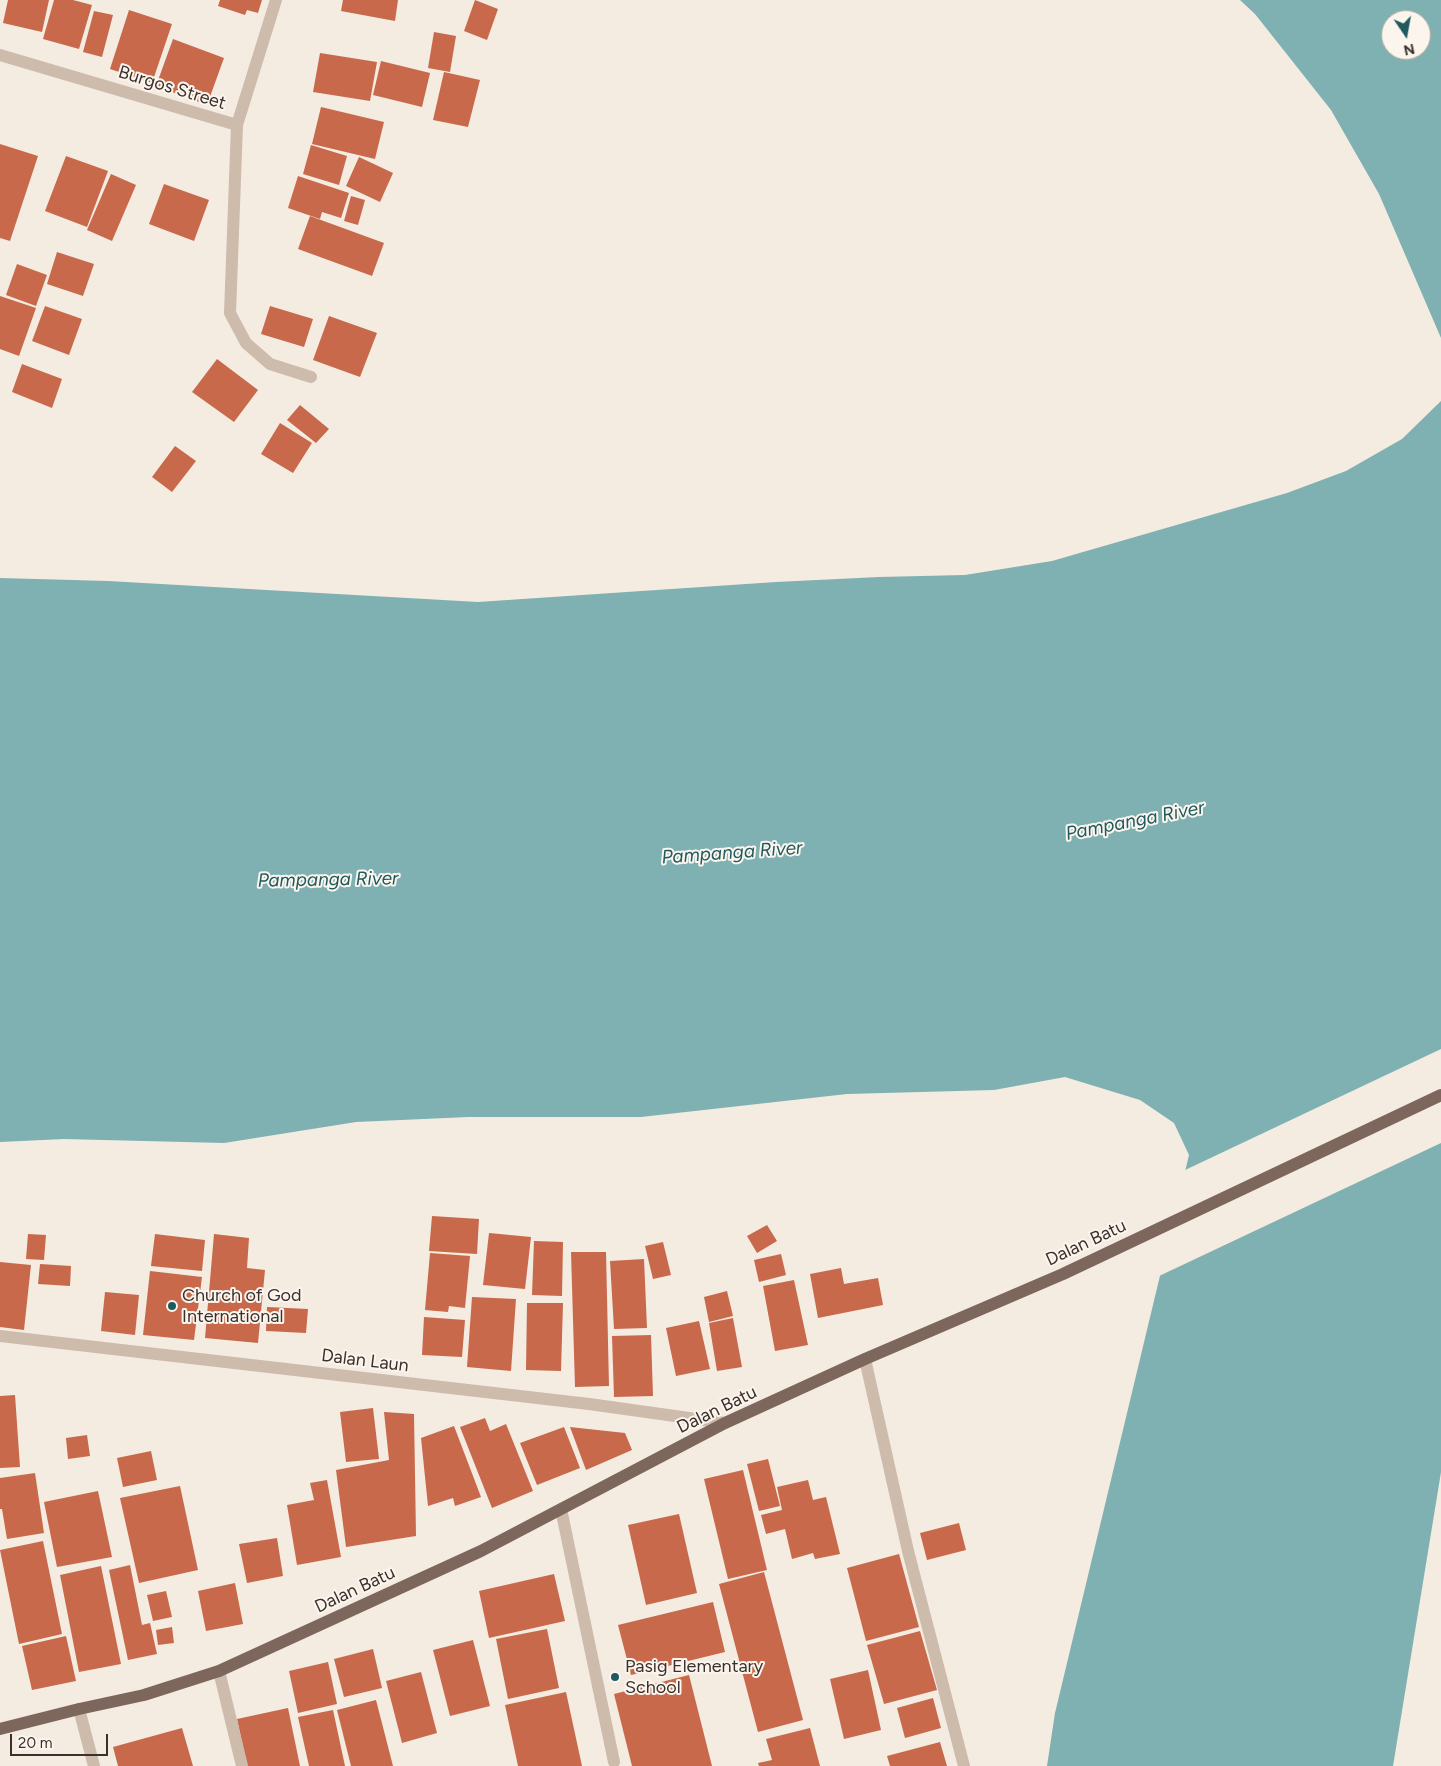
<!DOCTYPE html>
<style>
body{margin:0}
#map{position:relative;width:1441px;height:1766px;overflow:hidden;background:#f4ebe1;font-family:Figtree,sans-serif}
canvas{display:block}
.north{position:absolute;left:1381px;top:10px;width:50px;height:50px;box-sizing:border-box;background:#fbf5ee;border:1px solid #aea6a0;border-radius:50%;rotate:168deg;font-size:14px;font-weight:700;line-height:20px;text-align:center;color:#3b302b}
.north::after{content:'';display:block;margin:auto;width:18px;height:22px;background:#1f5a5e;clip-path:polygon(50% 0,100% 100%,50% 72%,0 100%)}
.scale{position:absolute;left:10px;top:1734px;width:98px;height:22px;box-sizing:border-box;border:2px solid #3b302b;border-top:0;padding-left:6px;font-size:15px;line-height:18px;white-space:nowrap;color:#3b302b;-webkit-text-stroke:4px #fbf5ee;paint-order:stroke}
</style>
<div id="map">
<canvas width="1441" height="1766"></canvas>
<div class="north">N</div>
<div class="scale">20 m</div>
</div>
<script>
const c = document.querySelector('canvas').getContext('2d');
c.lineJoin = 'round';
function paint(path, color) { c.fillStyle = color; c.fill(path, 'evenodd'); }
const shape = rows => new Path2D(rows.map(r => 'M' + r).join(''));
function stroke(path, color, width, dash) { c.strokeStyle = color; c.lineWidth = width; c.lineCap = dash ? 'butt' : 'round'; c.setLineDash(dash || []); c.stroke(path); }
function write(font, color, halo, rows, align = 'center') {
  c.font = font + ' Figtree,sans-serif'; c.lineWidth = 4; c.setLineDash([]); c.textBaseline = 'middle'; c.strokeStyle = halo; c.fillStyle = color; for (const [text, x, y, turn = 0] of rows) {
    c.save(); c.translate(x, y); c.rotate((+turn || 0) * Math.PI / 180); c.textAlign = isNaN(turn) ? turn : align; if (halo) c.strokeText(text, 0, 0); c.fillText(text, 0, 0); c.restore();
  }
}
paint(shape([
 [1240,0,1441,0,1441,338,1379,194,1331,110,1255,14],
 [1391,20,1421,20,1421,50,1391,50],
 [1441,401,1441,1472,1393,1766,1047,1766,1055,1713,1189,1155,1174,1123,1140,1100,1065,1077,994,1090,847,1094,641,1117,468,1117,356,1122,224,1143,64,1139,0,1142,0,578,108,581,478,602,776,582,879,577,965,575,1052,561,1287,493,1346,471,1402,439]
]), '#7fb0b2');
paint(shape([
 [1441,1049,1441,1143,1157,1277,1183,1171]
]), '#f4ebe1');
paint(shape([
 [8,0,49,0,42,32,3,23],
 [54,0,73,0,92,5,79,49,43,39],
 [220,0,262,0,258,13,247,10,245,15,218,6],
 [343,0,398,0,395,21,341,11],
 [475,0,498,9,487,40,464,31],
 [129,10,172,24,152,83,110,69],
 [94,11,113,15,102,57,83,52],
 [434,32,456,36,450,72,428,68],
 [173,39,224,58,207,105,156,86],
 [320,53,377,62,370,101,313,92],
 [381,61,430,73,422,107,373,95],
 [444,72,480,80,468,127,433,120],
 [321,107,384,122,375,159,312,144],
 [0,144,38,156,10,241,0,238],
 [311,145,347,156,339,185,303,174],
 [66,156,108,171,87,227,45,211],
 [359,157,393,173,380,202,346,186],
 [111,174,136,185,112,241,87,230],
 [298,176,349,193,341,218,322,212,320,219,288,208],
 [164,184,209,200,194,241,149,224],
 [351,196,365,200,358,225,344,221],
 [310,216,384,243,372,276,298,249],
 [57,252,94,264,83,296,47,284],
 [17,264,47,275,36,306,6,295],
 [0,296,36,308,19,356,0,349],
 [45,306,82,319,69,355,32,341],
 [270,306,313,319,304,347,261,334],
 [329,316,377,333,360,377,313,360],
 [217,359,258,390,234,422,192,392],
 [22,364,62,379,52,408,12,392],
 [300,405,329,429,316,443,287,420],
 [280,423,312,443,293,473,261,454],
 [175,446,196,461,172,492,152,477],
 [432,1216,479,1219,477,1254,429,1251],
 [767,1225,777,1241,757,1253,747,1236],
 [489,1233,531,1237,525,1289,483,1285],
 [28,1234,46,1235,44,1260,26,1259],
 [155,1234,205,1240,202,1271,151,1266],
 [214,1234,249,1238,247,1268,265,1270,258,1343,205,1338],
 [534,1241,563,1242,562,1296,532,1295],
 [663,1242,671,1275,653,1279,645,1246],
 [571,1252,606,1252,609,1386,575,1387],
 [430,1253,470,1256,465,1308,449,1306,448,1312,425,1310],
 [781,1254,786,1275,759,1282,754,1260],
 [644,1259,647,1328,614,1329,610,1261],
 [0,1262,31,1265,24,1330,0,1327],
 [40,1264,71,1266,70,1286,38,1284],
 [841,1268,844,1284,878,1278,883,1305,818,1318,810,1274],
 [150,1271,202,1277,194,1340,143,1335],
 [794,1280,808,1345,775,1351,763,1286],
 [727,1291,733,1316,709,1322,704,1297],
 [105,1292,139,1295,135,1335,101,1331],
 [472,1297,516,1299,511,1371,467,1367],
 [527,1303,563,1303,561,1371,526,1370],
 [267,1307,308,1309,306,1333,266,1331],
 [424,1317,465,1320,462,1357,422,1355],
 [733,1318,742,1367,717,1371,709,1323],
 [699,1321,710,1369,676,1376,666,1328],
 [651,1335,653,1396,614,1397,612,1336],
 [15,1395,20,1467,0,1468,0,1396],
 [373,1408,379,1459,346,1462,340,1412],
 [384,1412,414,1414,416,1536,346,1547,336,1470,389,1460],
 [485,1418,490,1431,506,1424,533,1491,492,1508,460,1427],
 [454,1426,481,1497,455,1506,453,1498,428,1506,421,1438],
 [564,1427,580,1468,537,1485,520,1443],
 [570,1427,625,1433,632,1450,586,1470],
 [87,1435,90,1456,68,1459,66,1438],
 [151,1451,157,1480,123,1487,117,1458],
 [768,1459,780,1506,759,1511,747,1464],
 [743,1470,767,1570,728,1579,704,1479],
 [35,1473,44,1533,7,1539,2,1509,0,1509,0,1478],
 [327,1480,341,1557,297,1565,287,1505,314,1500,310,1483],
 [808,1480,813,1500,826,1497,840,1554,815,1559,813,1553,792,1559,785,1529,766,1534,761,1515,782,1510,777,1487],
 [180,1486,198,1570,139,1583,120,1498],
 [98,1491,112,1557,57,1567,44,1502],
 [679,1514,697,1593,646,1605,628,1525],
 [959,1523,966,1550,927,1560,920,1533],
 [277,1538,283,1576,247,1583,239,1544],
 [43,1541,62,1634,19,1644,0,1550],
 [899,1554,919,1627,866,1641,847,1568],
 [130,1565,142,1625,150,1623,157,1654,128,1660,109,1570],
 [101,1566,121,1664,79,1672,60,1575],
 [764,1572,803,1720,758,1732,719,1584],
 [554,1574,565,1621,489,1638,479,1591],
 [235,1583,243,1624,206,1631,198,1591],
 [166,1591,172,1617,153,1621,147,1595],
 [713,1602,725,1652,631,1675,618,1625],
 [172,1627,174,1643,158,1645,156,1630],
 [547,1629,559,1688,508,1699,496,1639],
 [920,1631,937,1690,884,1704,867,1645],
 [66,1636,76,1681,32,1690,22,1646],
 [473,1640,490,1706,450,1716,433,1650],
 [373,1649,382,1688,344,1697,334,1659],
 [328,1662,337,1704,298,1713,289,1671],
 [868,1670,881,1730,844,1739,830,1679],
 [421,1672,437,1733,402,1743,386,1681],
 [689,1675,712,1766,632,1766,614,1694],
 [566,1692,582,1766,518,1766,505,1705],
 [933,1698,941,1728,905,1738,897,1708],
 [376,1700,393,1766,351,1766,337,1710],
 [288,1708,300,1766,247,1766,237,1719],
 [333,1710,345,1766,309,1766,298,1717],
 [182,1728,193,1766,118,1766,113,1747],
 [810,1728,820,1766,759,1766,758,1763,772,1760,766,1739],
 [940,1742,947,1766,890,1766,887,1756]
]), '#c8694b');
stroke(shape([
 [561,1509,614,1762]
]), '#cdbbac', 12);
stroke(shape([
 [237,125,230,313,246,343,270,364,311,377],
 [0,1336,589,1404,725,1423],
 [865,1359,908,1551,964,1766],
 [219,1671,242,1766],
 [79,1709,94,1766]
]), '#cdbbac', 12);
stroke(shape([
 [0,55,237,125,276,0]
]), '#cdbbac', 12);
stroke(shape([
 [0,1729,79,1709,144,1695,219,1671,481,1551,725,1423,865,1359,1063,1274,1441,1095]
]), '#7d675c', 12);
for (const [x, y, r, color] of [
 [172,1306,5,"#1f5a5e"],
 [615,1677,5,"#1f5a5e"]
]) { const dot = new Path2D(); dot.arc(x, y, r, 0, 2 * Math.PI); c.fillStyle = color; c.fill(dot); stroke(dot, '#fbf5ee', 2); }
write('18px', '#3b302b', '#fbf5ee', [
 ["Burgos Street",172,88,17],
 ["Dalan Batu",1086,1243,-25],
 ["Dalan Laun",365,1361,7],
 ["Dalan Batu",717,1410,-26],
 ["Dalan Batu",355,1590,-25]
]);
write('18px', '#3b302b', '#fbf5ee', [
 ["Church of God",182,1296],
 ["International",182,1317],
 ["Pasig Elementary",625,1667],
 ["School",625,1688]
], 'left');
write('italic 19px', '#1f5a5e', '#fbf5ee', [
 ["Pampanga River",1135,821,-11],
 ["Pampanga River",732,853,-4],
 ["Pampanga River",328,880,-1]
]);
</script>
